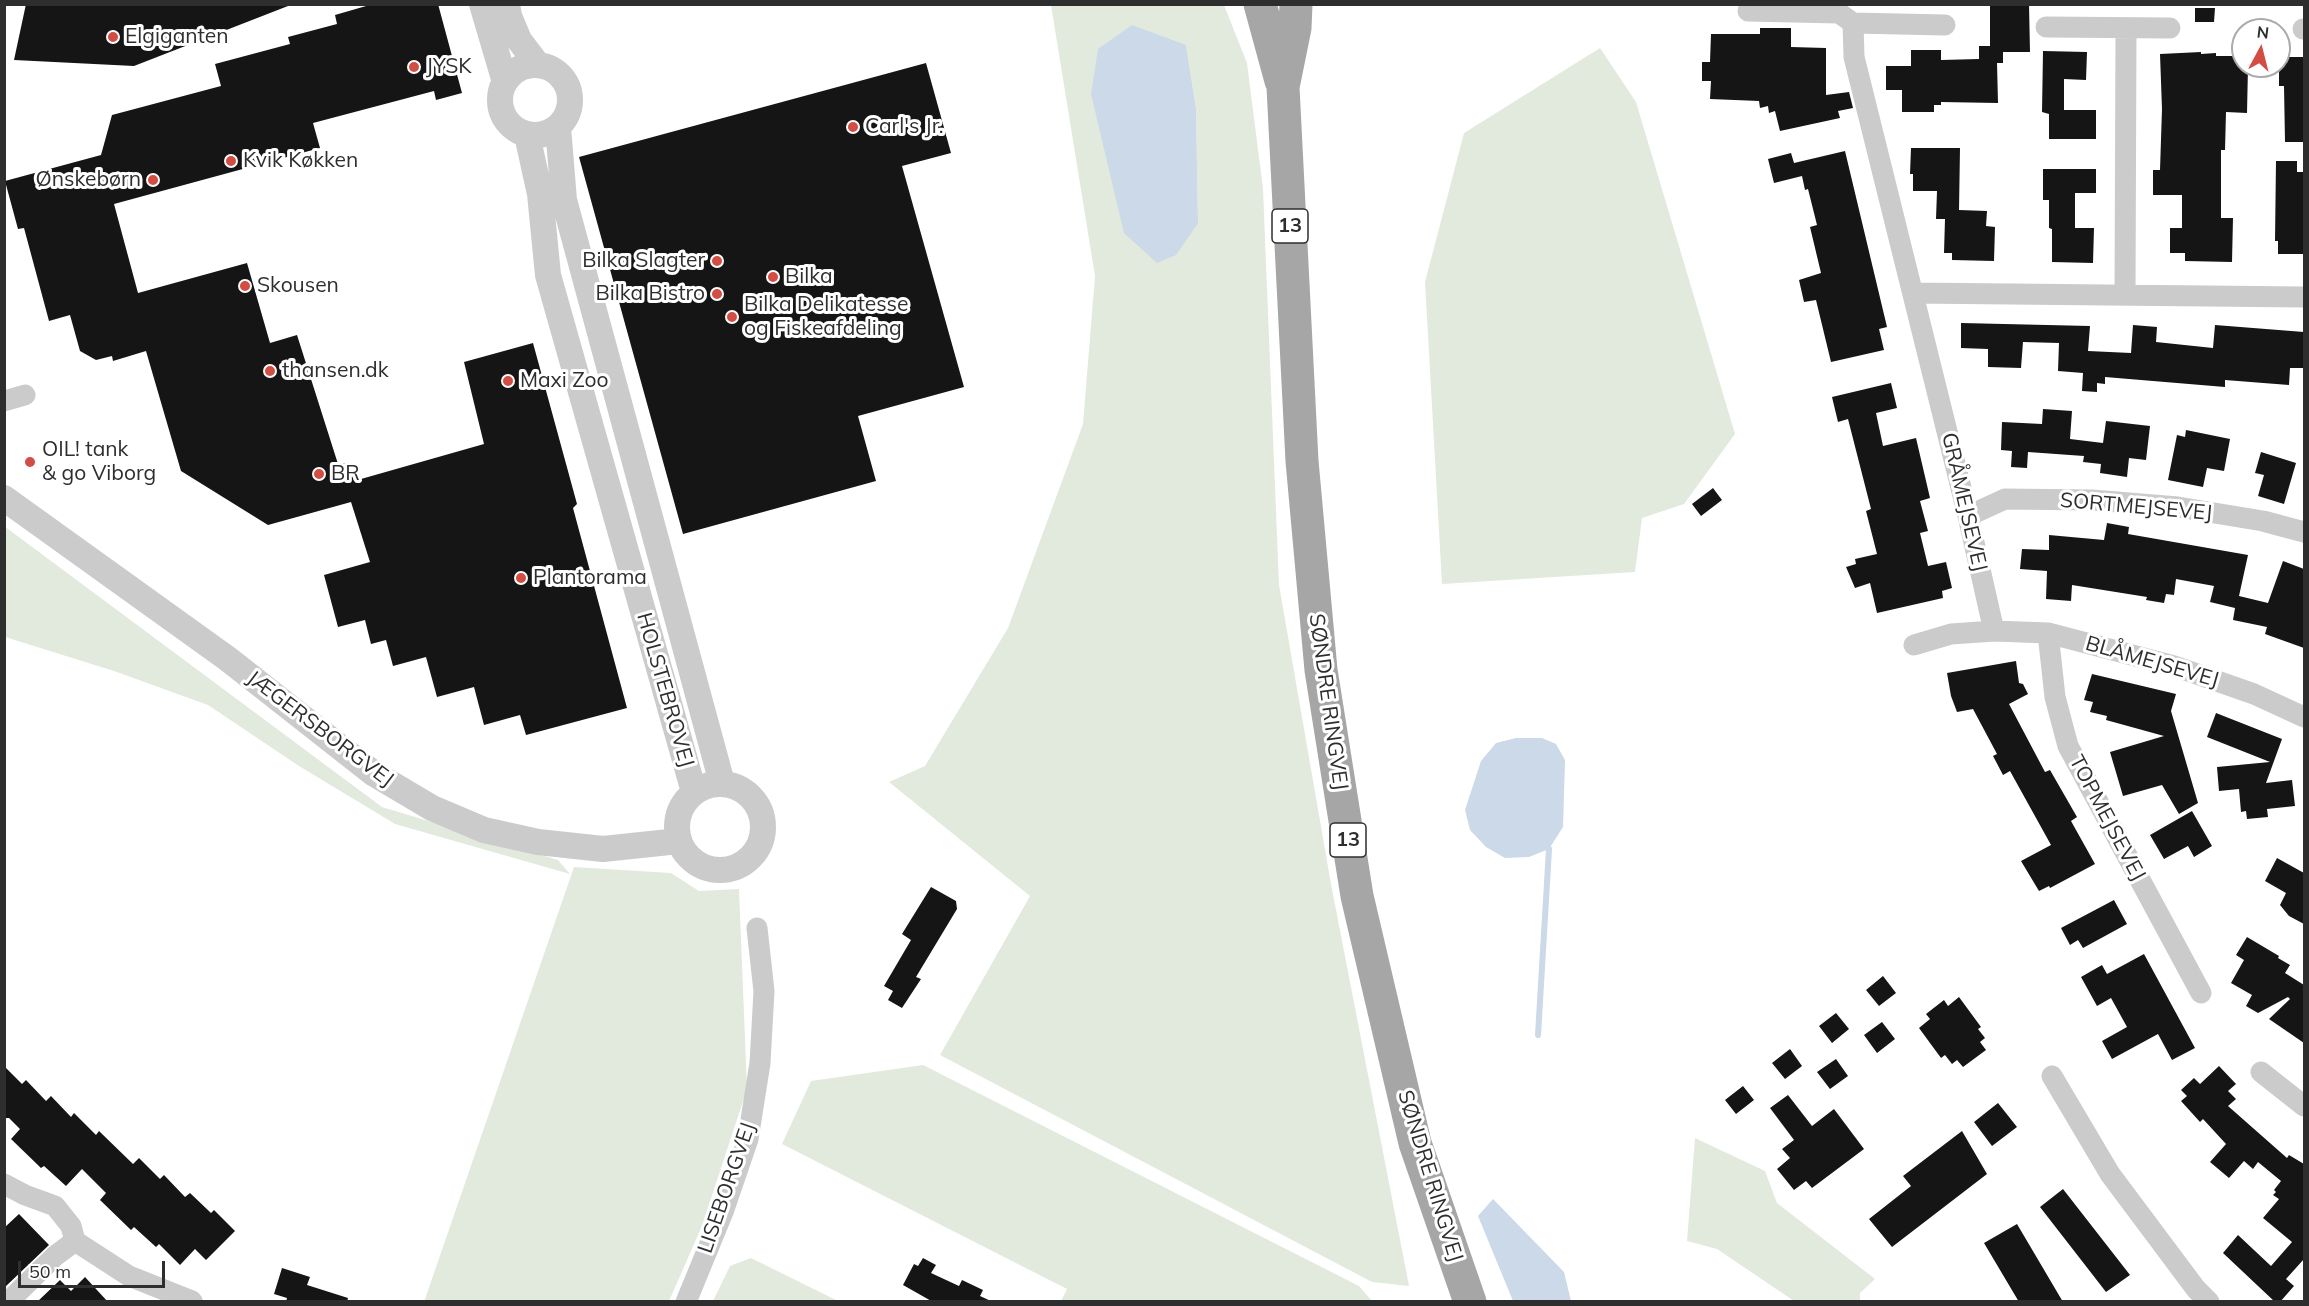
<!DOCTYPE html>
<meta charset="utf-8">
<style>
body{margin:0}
#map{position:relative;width:2309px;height:1306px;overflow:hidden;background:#fff;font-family:Mulish,sans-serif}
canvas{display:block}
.frame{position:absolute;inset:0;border:6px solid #2e2e2e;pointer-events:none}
.north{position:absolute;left:2231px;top:18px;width:60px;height:60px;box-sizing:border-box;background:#fff;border:2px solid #ababab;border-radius:50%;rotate:7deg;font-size:16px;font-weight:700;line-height:24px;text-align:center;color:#2e2e2e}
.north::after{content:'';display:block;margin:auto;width:21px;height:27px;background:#d24d43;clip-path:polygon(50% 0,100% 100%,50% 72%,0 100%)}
.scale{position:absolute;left:18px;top:1261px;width:147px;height:27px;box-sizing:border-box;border:3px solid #2e2e2e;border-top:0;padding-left:8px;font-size:18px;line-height:21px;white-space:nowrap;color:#2e2e2e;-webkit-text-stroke:4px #fff;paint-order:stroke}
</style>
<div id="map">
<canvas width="2309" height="1306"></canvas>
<div class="frame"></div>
<div class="north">N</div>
<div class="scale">50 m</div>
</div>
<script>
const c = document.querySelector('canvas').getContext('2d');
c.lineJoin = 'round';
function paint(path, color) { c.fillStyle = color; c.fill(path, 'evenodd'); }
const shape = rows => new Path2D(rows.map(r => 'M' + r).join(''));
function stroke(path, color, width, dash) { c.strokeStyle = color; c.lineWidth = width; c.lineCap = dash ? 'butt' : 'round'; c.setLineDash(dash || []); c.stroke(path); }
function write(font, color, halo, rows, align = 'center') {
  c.font = font + ' Mulish,sans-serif'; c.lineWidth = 6; c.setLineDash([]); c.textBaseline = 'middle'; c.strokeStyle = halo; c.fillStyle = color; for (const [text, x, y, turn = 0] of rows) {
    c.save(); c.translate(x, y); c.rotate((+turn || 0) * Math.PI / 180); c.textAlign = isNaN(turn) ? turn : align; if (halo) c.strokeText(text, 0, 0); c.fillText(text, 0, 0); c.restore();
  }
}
paint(shape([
 [1051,5,1224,5,1247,63,1263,189,1279,585,1331,884,1409,1286,1372,1282,940,1055,1030,896,889,782,925,766,1008,628,1083,424,1095,276],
 [1186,45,1196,108,1198,223],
 [1600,48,1636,102,1735,434,1684,504,1642,518,1635,572,1442,584,1425,282,1464,133],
 [4,526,382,807,558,860,570,874,395,824,299,766,208,705,114,671,5,637],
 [574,867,671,873,699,891,739,889,747,1089,702,1226,669,1301,424,1302],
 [923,1065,1359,1286,1372,1301,1061,1301,1067,1289,782,1144,811,1081],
 [1695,1138,1765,1171,1777,1203,1875,1279,1860,1293,1860,1301,1794,1301,1717,1249,1687,1241],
 [751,1258,838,1301,713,1301,730,1266]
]), '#e2eadd');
paint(shape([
 [1132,25,1186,45,1196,108,1198,223,1176,255,1157,263,1124,233,1091,94,1098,49],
 [1516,738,1542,738,1556,744,1565,760,1563,827,1549,849,1529,857,1505,858,1486,847,1470,830,1465,810,1481,761,1496,743],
 [1493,1199,1564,1272,1571,1301,1513,1301,1478,1216]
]), '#cbd9e8');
stroke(shape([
 [1538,1035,1549,849]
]), '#cbd9e8', 6);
paint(shape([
 [26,4,288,4,288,6,134,66,14,60],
 [373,4,438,4,462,93,436,100,434,91,313,123,320,148,114,204,138,293,247,263,270,343,297,335,338,464,348,463,354,481,484,444,464,362,533,343,577,504,573,508,627,708,526,735,520,715,484,725,474,687,437,697,426,657,393,666,386,640,371,644,365,620,338,627,324,575,370,562,351,502,268,525,181,471,146,351,113,361,112,356,96,360,80,351,70,315,49,321,24,228,18,229,5,181,101,155,112,115,221,86,215,64,290,44,288,37,337,24,335,15],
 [1990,4,2029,4,2030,52,2003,52,2003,63,1997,63,1998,103,1941,102,1941,105,1934,105,1934,112,1902,112,1902,90,1886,90,1886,66,1911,66,1911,50,1941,50,1941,60,1979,59,1979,46,1990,46],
 [2195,8,2215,8,2214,22,2195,22],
 [1760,28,1791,28,1791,47,1826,48,1826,95,1849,92,1853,108,1838,111,1840,118,1780,131,1775,111,1769,113,1768,106,1760,108,1759,101,1710,99,1711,81,1702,81,1702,62,1710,62,1711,34,1760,34],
 [2043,51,2087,52,2086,80,2064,79,2064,110,2096,110,2096,139,2049,139,2049,114,2042,112],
 [2201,52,2201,54,2216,53,2216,56,2243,56,2243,66,2248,66,2247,113,2226,112,2225,150,2221,150,2221,218,2233,218,2232,262,2185,261,2185,253,2170,253,2170,228,2182,228,2182,195,2153,195,2153,170,2160,170,2162,109,2160,54],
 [2279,57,2304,57,2304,142,2285,142,2284,86,2279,86],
 [926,63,951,153,902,166,964,387,858,416,876,481,683,534,579,157],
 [1911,148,1960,148,1959,210,1987,211,1986,226,1995,227,1994,261,1952,260,1952,253,1944,253,1945,219,1936,219,1937,191,1913,191,1913,174,1910,174],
 [1845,151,1887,327,1879,329,1884,350,1831,362,1816,300,1804,302,1799,280,1821,273,1810,227,1817,225,1808,189,1805,190,1802,176,1774,183,1768,159,1791,153,1794,163],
 [2276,161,2297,161,2297,172,2304,172,2304,254,2278,254,2278,241,2275,241],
 [2043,169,2096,169,2096,193,2075,193,2075,228,2094,228,2093,263,2052,262,2052,229,2049,228,2049,200,2043,200],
 [1961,323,2090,326,2088,351,2131,353,2133,325,2157,327,2156,342,2213,348,2215,325,2304,332,2304,368,2290,368,2289,385,2225,380,2225,387,2105,377,2105,384,2097,383,2097,392,2082,391,2083,373,2058,371,2059,343,2023,342,2021,368,1988,367,1988,349,1961,348],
 [1891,383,1897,408,1876,413,1883,446,1916,438,1930,498,1920,501,1928,531,1920,533,1928,566,1946,562,1952,588,1942,591,1943,598,1877,613,1870,583,1855,588,1846,567,1856,564,1855,559,1877,554,1866,511,1871,509,1848,419,1838,422,1832,397],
 [2043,409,2072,411,2070,439,2103,443,2106,421,2150,426,2146,460,2129,458,2127,477,2100,473,2101,464,2083,462,2084,456,2028,452,2027,468,2011,467,2012,451,2001,450,2002,422,2042,424],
 [2186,430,2230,439,2224,471,2207,468,2203,487,2168,480,2177,435,2185,437],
 [2261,452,2296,463,2284,504,2258,496,2264,475,2255,473],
 [1713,488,1722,500,1701,516,1692,504],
 [2107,523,2129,527,2128,534,2248,555,2239,596,2268,603,2283,561,2304,569,2304,648,2265,634,2267,627,2233,620,2235,608,2210,602,2214,586,2176,579,2174,595,2166,594,2164,603,2146,600,2147,597,2072,585,2071,601,2046,599,2047,571,2020,569,2022,549,2049,550,2049,535,2104,540],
 [2016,661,2019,683,2023,684,2028,694,2009,704,2045,772,2050,770,2077,817,2071,821,2095,864,2050,888,2049,886,2039,891,2021,861,2051,845,2010,771,2003,775,1993,756,1997,754,1973,709,1957,712,1951,696,1947,673],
 [2092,674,2176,694,2171,711,2198,803,2179,814,2162,785,2123,796,2110,752,2164,736,2106,720,2107,716,2090,712,2093,702,2084,700],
 [2216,713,2282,739,2266,783,2292,780,2295,806,2267,809,2268,817,2247,819,2246,811,2241,812,2239,789,2219,791,2217,767,2270,762,2207,737],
 [2192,811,2212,846,2194,857,2188,846,2164,859,2150,835],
 [2277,858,2304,873,2304,924,2289,916,2280,905,2286,893,2265,881],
 [931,887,956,901,957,909,916,977,921,979,902,1008,888,1000,893,991,884,986,911,940,902,934],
 [2114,900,2127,924,2083,948,2078,940,2070,945,2061,928],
 [2247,937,2279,956,2278,958,2290,965,2285,973,2304,985,2304,1043,2269,1019,2290,999,2288,997,2258,1013,2246,1006,2252,995,2231,983,2244,960,2236,955],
 [2144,954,2195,1048,2172,1060,2158,1034,2112,1059,2102,1041,2127,1027,2111,998,2097,1006,2081,977,2102,965,2107,974],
 [1883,976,1896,993,1879,1006,1866,990],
 [1959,997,1981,1027,1978,1029,1985,1038,1980,1042,1986,1050,1963,1067,1957,1060,1952,1064,1945,1055,1941,1058,1919,1028,1930,1019,1926,1014,1944,1000,1948,1006],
 [1836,1013,1849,1029,1832,1043,1819,1026],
 [1882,1022,1895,1039,1877,1053,1864,1035],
 [1790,1049,1802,1066,1785,1079,1772,1063],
 [1836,1059,1848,1076,1830,1089,1817,1072],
 [4,1066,22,1084,26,1080,46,1101,51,1096,71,1117,74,1113,96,1135,99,1131,133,1164,139,1158,160,1179,164,1175,185,1197,190,1193,211,1213,214,1210,235,1231,206,1260,195,1249,180,1265,159,1244,156,1247,134,1227,131,1230,100,1200,106,1193,82,1169,66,1186,44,1166,41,1168,11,1139,20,1129,9,1118,4,1118],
 [2219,1066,2236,1084,2228,1091,2236,1099,2228,1106,2287,1158,2289,1155,2304,1164,2304,1259,2286,1279,2294,1286,2280,1302,2275,1302,2223,1253,2238,1235,2271,1266,2292,1242,2263,1218,2279,1199,2273,1195,2276,1192,2274,1190,2281,1181,2258,1162,2253,1169,2244,1161,2229,1178,2210,1162,2226,1144,2203,1119,2200,1122,2181,1101,2187,1096,2181,1090,2194,1078,2200,1084],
 [1743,1086,1754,1100,1736,1114,1725,1100],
 [1788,1095,1812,1126,1834,1109,1864,1149,1812,1188,1806,1181,1794,1190,1777,1169,1790,1158,1782,1149,1794,1140,1770,1108],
 [1998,1103,2017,1127,1992,1146,1974,1122],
 [1962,1131,1987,1174,1892,1247,1869,1219,1911,1186,1903,1176],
 [2063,1189,2130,1275,2106,1292,2040,1207],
 [19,1214,49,1245,4,1288,4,1228],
 [2017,1224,2063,1302,2019,1302,1984,1243],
 [923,1258,936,1265,931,1273,959,1286,962,1280,983,1290,980,1296,993,1302,933,1302,903,1285,914,1264,918,1266],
 [282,1268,310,1277,307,1285,348,1298,347,1302,286,1302,287,1298,274,1294],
 [85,1277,108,1302,37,1302,60,1280,71,1291]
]), '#151515');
stroke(shape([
 [1748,11,1839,13,1853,23,1854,57,1968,516,1994,631,1951,634,1914,645],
 [1853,23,1945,25],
 [2046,27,2170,28],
 [2303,29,2304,29],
 [1913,293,2304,297],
 [2125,295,2126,28],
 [4,401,25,395],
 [1968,516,2005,499,2092,500,2178,507,2263,521,2304,532],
 [1994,631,2048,633,2174,666,2254,694,2304,717],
 [2048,633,2055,697,2068,746,2201,993],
 [2261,1072,2304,1106],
 [2052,1076,2110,1174,2196,1289,2209,1302],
 [4,1184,25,1195,55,1206,71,1226,75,1241,129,1276,192,1301],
 [8,1302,55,1256,75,1241],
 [686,1302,723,1212,748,1139,760,1063,764,991,757,928]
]), '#cbcbcb', 21);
stroke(shape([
 [482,4,505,82],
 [507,4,509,16,519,40,538,65],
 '500 100a35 35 0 1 1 70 0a35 35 0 1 1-70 0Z',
 [558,127,564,200,722,783],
 [527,135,540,194,548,275,694,792],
 [4,498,228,659,373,773,432,808,484,830,538,842,603,849,679,841],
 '677 827a43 43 0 1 1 86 0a43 43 0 1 1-86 0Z'
]), '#cbcbcb', 26);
stroke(shape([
 [1260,4,1281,81],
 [1296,4,1295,28,1283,87,1302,461,1321,670,1357,896,1415,1143,1470,1302]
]), '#a6a6a6', 33);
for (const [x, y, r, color] of [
 [113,37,6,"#d24d43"],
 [414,67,6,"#d24d43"],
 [853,127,6,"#d24d43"],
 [231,161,6,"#d24d43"],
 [153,180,6,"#d24d43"],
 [717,261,6,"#d24d43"],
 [773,277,6,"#d24d43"],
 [245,286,6,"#d24d43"],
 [717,294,6,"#d24d43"],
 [732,317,6,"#d24d43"],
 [270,371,6,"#d24d43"],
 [508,381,6,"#d24d43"],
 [30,462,6,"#d24d43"],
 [319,474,6,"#d24d43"],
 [521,578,6,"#d24d43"]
]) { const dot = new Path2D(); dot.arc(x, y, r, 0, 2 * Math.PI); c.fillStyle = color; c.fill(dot); stroke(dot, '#fff', 2); }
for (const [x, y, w] of [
 [1290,226,36],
 [1348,840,36]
]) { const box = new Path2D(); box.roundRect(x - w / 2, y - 17, w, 34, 4.5); c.fillStyle = '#fff'; c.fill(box); stroke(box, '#2e2e2e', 1.5); }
write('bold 20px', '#2e2e2e', null, [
 ["13",1290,226],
 ["13",1348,840]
]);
write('21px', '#2e2e2e', '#fff', [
 ["Elgiganten",125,37],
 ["JYSK",426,67],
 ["Carl's Jr.",865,127],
 ["Kvik Køkken",243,161],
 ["Ønskebørn",141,180,"right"],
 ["Bilka Slagter",705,261,"right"],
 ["Bilka",785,277],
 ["Skousen",257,286],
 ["Bilka Bistro",705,294,"right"],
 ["Bilka Delikatesse",744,305],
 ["og Fiskeafdeling",744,329],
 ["thansen.dk",282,371],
 ["Maxi Zoo",520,381],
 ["OIL! tank",42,450],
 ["& go Viborg",42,474],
 ["BR",331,474],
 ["Plantorama",533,578]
], 'left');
write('21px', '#2e2e2e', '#fff', [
 ["GRÅMEJSEVEJ",1964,502,77],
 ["SORTMEJSEVEJ",2136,507,5],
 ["BLÅMEJSEVEJ",2152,662,16],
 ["HOLSTEBROVEJ",665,690,74],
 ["SØNDRE RINGVEJ",1328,702,82],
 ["JÆGERSBORGVEJ",320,729,37],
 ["TOPMEJSEVEJ",2107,818,62],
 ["SØNDRE RINGVEJ",1430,1176,73],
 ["LISEBORGVEJ",727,1188,-71]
]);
</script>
